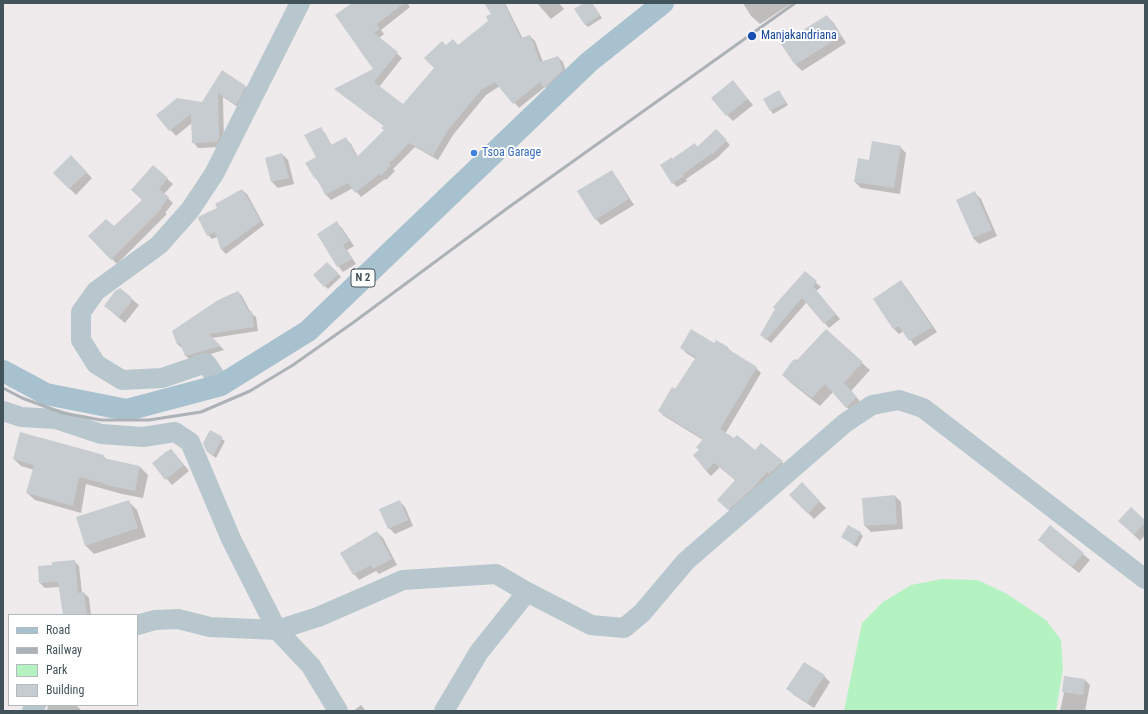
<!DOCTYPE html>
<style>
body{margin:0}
#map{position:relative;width:1148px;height:714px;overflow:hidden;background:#efebec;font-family:"Roboto Condensed",sans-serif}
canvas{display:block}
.frame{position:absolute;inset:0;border:4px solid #42535a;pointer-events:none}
.legend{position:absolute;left:8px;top:614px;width:130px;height:92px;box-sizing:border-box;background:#fff;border:1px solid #b3babd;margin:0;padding:5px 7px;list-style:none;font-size:12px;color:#42535a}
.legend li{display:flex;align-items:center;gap:8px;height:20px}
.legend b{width:20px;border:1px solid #b3babd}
</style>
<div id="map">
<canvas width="1148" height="714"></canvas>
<div class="frame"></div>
<ul class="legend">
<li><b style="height:5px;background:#a8c1ce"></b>Road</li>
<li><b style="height:5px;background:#adb2b7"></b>Railway</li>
<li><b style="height:11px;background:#b4f2c1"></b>Park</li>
<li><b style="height:11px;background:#c7ccd1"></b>Building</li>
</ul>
</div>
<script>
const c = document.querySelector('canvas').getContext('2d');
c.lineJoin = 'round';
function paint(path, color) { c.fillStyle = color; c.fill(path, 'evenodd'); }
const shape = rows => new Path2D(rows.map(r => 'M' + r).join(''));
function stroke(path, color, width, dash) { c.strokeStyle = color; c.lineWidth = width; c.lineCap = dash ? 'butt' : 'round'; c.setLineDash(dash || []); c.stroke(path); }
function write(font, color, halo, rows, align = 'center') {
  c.font = font + ' "Roboto Condensed",sans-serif'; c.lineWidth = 4; c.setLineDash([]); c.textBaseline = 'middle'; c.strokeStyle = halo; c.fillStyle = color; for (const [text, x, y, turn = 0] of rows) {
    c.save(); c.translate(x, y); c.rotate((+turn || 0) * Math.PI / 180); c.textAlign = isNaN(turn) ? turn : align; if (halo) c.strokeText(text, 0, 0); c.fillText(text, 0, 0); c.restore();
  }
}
paint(shape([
 [942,579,978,580,1007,594,1046,620,1061,640,1063,669,1056,711,844,711,862,623,883,602,911,585]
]), '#b4f2c1');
paint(shape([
 [365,3,407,3,410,7,381,30,384,34,379,38,402,58,379,87,403,105,435,68,446,47,458,46,489,21,492,14,485,3,505,3,523,39,530,36,535,41,543,62,558,57,563,62,567,75,550,92,545,87,519,108,500,86,486,95,453,135,438,160,415,147,393,169,395,171,386,180,385,179,361,197,353,188,331,200,326,195,307,163,317,158,320,128,325,133,332,146,346,139,351,144,358,157,385,130,384,126,341,94,375,70],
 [537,3,559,3,564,9,551,19],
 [586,3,592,3,602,18,588,27,585,24],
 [743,3,792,3,760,24,751,16],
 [827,17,833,22,846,43,802,71,796,65,783,45],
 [223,72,245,86,251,92,242,110,223,97,224,144,223,147,198,148,193,142,192,123,176,136,157,115,202,104],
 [733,82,753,105,733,121,727,115],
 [779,91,788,105,773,114,764,99],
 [716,130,730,145,717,158,686,179,687,181,677,187,673,183,673,160,694,144,698,147],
 [900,147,906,153,900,194,861,188,855,182,870,161],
 [282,154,288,160,294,184,278,188,272,182,266,158],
 [71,157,92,178,76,195,54,173],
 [153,166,173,184,164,194,173,203,165,213,167,214,117,264,89,236,114,228,143,200],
 [612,172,617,178,634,205,601,225,596,219],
 [242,190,247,194,264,225,226,254,222,250,217,237,212,239,208,235,219,208],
 [975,193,981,199,997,236,979,244,973,238],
 [337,223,342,228,354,246,347,250,356,264,343,272,338,266],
 [327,263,341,277,328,289,314,275],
 [805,273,821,287,816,291,840,319,829,328,807,302,771,343,761,335,776,309],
 [901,282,906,287,937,332,915,346,904,331,899,334,894,329,874,299],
 [120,289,139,305,125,323,105,306],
 [238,292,242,296,251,313,256,317,258,331,212,338,224,350,190,360,186,356,183,348,182,348,177,344,173,331],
 [715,344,728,348,733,353,756,368,761,373,725,434,755,452,782,462,787,467,733,514,724,505,736,481,720,467,711,476,706,471,701,451,703,440,664,416,659,411,676,391,696,359,686,353,681,347],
 [795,359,798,361,862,363,870,370,851,391,864,406,854,415,833,392,820,406,791,383,783,375],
 [210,432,225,441,216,458,208,452],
 [171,449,189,471,172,485,153,463],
 [103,456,109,461,140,467,148,475,143,498,122,494,86,484,81,513,35,500,27,493,34,470,21,466,14,459],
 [802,484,826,508,814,519,790,495],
 [895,496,901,502,903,529,871,532,865,526],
 [128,501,137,510,146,537,94,554,85,545],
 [399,501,405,507,413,526,395,534,389,528],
 [1120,521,1145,521,1145,535,1140,541],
 [1050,527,1090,560,1079,573,1045,546],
 [377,532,383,538,397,565,379,574,376,571,359,580,354,574],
 [860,533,863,536,857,547,842,537],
 [74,561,79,566,82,593,84,593,89,598,91,615,64,615,59,587,45,588,40,583,39,567,54,566],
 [824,676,830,682,814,708,794,695,788,689],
 [1085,680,1090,685,1085,711,1060,711,1064,693,1063,692],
 [48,705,76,705,81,710,79,711,47,711],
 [361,705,366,711,353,711]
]), '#0003');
paint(shape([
 [352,3,404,3,377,24,380,29,374,33,398,52,374,82,403,104,434,68,424,58,442,41,446,45,453,39,458,45,488,21,486,16,491,14,484,3,504,3,521,38,530,35,540,62,558,56,563,70,544,88,540,82,513,104,495,82,481,90,448,130,433,156,409,143,389,164,391,165,381,176,379,174,355,193,348,183,325,195,317,178,315,179,305,163,316,157,304,135,321,127,331,145,346,137,357,157,384,130,381,128,384,126,334,89,373,69,335,15],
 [584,3,592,3,600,15,585,25,574,9],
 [827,15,841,36,795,65,781,44],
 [222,70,246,86,236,105,218,93,219,138,217,142,192,143,191,114,169,131,156,115,177,98,202,102],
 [733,80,748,99,726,116,711,98],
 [779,90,786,103,770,111,763,99],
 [716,129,727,140,712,155,711,154,683,174,684,176,672,184,660,165,672,157,672,159,695,143,697,147],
 [872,141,901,146,894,188,854,182,858,158,869,160],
 [282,153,289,178,271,182,265,158],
 [71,155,87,172,69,189,53,173],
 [153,165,168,178,159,189,169,197,161,207,162,208,111,260,88,236,106,219,114,226,142,200,131,190],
 [612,170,629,199,595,220,577,191],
 [242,189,261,221,221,250,215,232,207,236,198,218,200,216,217,208,215,204],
 [975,191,992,230,973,238,956,200],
 [337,221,349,241,343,245,352,259,337,267,317,234],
 [327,262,339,274,324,287,313,275],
 [805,271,817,281,813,286,836,314,824,324,802,298,766,340,760,335,775,309,773,307],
 [901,280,932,327,909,341,899,326,893,329,873,299],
 [120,288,131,297,131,302,119,317,104,306,115,291],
 [238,291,249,312,252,311,254,327,209,334,221,346,185,356,180,343,177,344,172,331,218,300],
 [691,329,714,343,716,340,728,347,728,349,757,367,720,429,734,438,737,435,755,450,761,443,783,461,769,474,767,472,752,489,728,510,717,500,735,480,714,463,706,471,693,455,699,450,696,447,703,439,658,411,672,387,675,389,696,357,680,348],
 [826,329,863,362,844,383,857,397,846,408,825,384,812,398,782,375,793,360,797,360],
 [210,430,223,437,213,456,207,452,203,443],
 [20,432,104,455,103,458,140,466,135,491,106,485,106,484,79,477,73,506,26,493,34,465,13,459],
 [167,451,173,451,184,465,165,480,152,463],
 [802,482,820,501,808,514,789,495],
 [895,495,897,524,864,526,862,498],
 [129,500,138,528,85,546,76,517],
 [400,500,408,520,388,529,379,509],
 [1131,507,1145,520,1145,523,1134,535,1118,521],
 [848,525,861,532,854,545,841,537],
 [1050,525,1084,553,1072,567,1038,540],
 [377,531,392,559,373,569,371,565,353,575,340,553],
 [75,560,78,593,84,592,87,615,63,615,58,582,39,583,38,566,52,565,52,562],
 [804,662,825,675,807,703,786,689],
 [1064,676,1085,679,1083,695,1062,692]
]), '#c7ccd1');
stroke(shape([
 [221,385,206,363,162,378,122,380,96,364,81,340,81,312,96,291,159,245,190,210,214,174,300,3],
 [3,411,21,417,56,419,101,434,143,437,175,432,190,442,231,539,277,630,318,617,403,580,496,574,527,592,479,652,444,711],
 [527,592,591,625,624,628,642,613,686,561,845,423,872,405,899,400,923,408,1145,579],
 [137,625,155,620,178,619,210,627,277,630,311,666,338,711],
 [32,711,36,705]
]), '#b8c7cd', 20);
stroke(shape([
 [3,371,46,394,127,410,221,385,308,331,589,62,663,3]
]), '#a8c1ce', 22);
stroke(shape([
 [3,388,22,398,63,413,101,420,149,420,201,412,250,391,293,365,354,322,509,207,795,3]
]), '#adb2b7', 3);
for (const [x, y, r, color] of [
 [752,36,5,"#1a4fb4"],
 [474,153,4,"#3f7fe0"]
]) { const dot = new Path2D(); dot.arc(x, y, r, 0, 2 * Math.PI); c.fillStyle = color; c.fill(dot); stroke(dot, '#fff', 1.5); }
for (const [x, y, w] of [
 [363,278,24]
]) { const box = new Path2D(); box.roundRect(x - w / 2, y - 9, w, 18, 3); c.fillStyle = '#fff'; c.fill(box); stroke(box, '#42535a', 1); }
write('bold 11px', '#42535a', null, [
 ["N 2",363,278]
]);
write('12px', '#164399', '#fff', [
 ["Manjakandriana",761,36]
], 'left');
write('12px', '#366cbe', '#fff', [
 ["Tsoa Garage",482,153]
], 'left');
</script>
